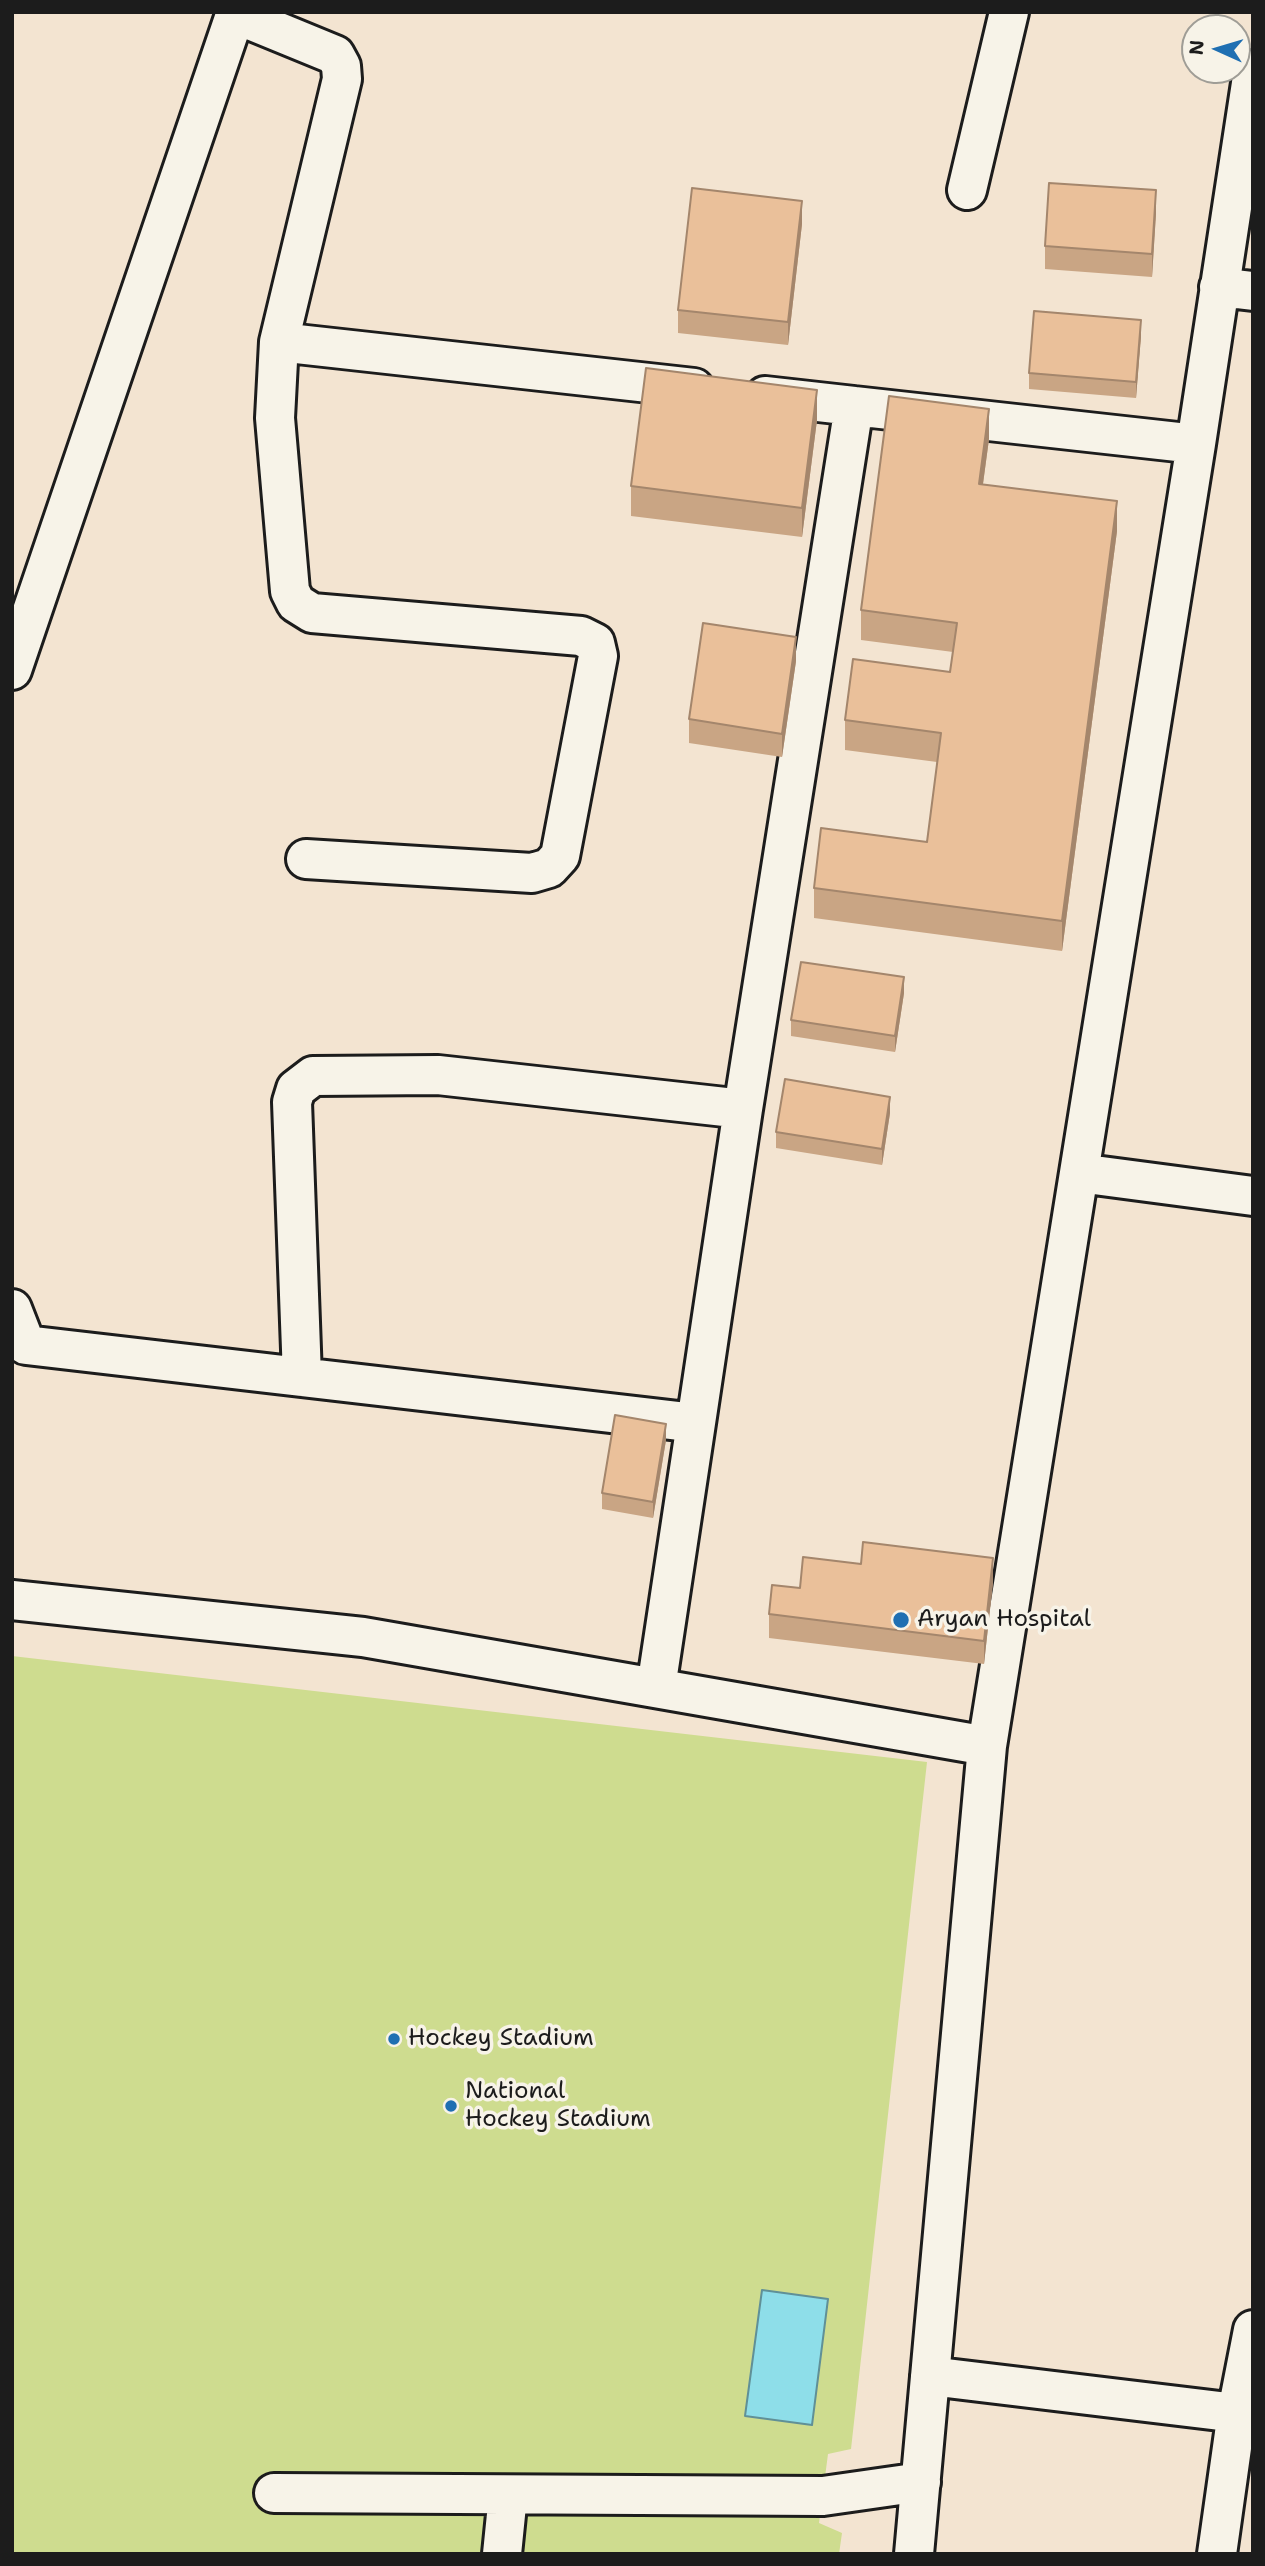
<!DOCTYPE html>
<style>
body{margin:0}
#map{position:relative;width:1265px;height:2566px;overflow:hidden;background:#f3e4d1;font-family:"Shantell Sans",sans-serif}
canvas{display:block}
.frame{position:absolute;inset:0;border:14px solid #1c1c1c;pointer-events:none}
.north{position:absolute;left:1181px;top:14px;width:70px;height:70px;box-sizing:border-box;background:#f7f3e8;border:2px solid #9f9d96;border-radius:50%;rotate:274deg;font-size:19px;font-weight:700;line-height:28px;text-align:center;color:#1c1c1c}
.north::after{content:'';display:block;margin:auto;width:24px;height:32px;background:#1f6fb2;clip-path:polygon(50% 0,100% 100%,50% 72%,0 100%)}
</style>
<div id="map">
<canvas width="1265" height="2566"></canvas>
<div class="frame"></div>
<div class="north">N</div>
</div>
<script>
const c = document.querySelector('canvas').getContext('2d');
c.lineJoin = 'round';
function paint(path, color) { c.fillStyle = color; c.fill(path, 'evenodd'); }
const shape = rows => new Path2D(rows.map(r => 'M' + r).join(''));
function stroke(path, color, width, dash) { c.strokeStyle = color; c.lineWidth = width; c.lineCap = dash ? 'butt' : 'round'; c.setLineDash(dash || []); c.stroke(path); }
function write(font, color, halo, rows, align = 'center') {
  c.font = font + ' "Shantell Sans",sans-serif'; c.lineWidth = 7; c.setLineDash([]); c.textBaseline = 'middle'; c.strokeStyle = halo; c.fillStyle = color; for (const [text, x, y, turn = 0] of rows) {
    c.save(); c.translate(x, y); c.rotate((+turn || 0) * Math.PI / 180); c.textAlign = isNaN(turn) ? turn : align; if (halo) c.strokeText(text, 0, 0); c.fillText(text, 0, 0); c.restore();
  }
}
paint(shape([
 [12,1656,927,1762,851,2449,828,2454,819,2523,842,2533,839,2554,12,2554]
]), '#cedc8f');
const water = shape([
 [762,2290,828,2299,812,2425,745,2416,762,2290]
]);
paint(water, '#8edee9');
stroke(water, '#609097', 2);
const minor = shape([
 [235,14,335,55,341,66,342,79,279,342,275,418,290,591,296,603,312,613,581,636,595,643,598,656,560,856,549,868,532,873,306,859],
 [967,190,1009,12],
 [1219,287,1253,291],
 [279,342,694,388],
 [765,396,854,406],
 [12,670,236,12],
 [1079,1173,1253,1196],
 [12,1309,26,1345,696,1423,656,1688],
 [302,1377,292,1102,296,1089,313,1076,438,1075,743,1109,854,406,1196,444],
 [696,1423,743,1109],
 [12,1600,363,1637,987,1746],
 [930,2376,1253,2415],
 [274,2493,823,2496,921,2482],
 [502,2554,508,2495],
 [914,2554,987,1746,1196,444,1253,70],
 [1217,2554,1237,2412,1253,2330]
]);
stroke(minor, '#1c1c1c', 44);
stroke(minor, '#f7f3e8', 38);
paint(shape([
 [1156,213,1152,277,1045,269,1045,246],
 [802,224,788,345,678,333,678,310],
 [1141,336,1136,398,1029,389,1029,373],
 [817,420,802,537,631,516,631,486],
 [989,439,983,484,1117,531,1062,951,814,918,814,888,927,842,937,762,845,750,845,720,950,672,953,652,861,640,861,610],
 [796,661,782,757,689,743,689,719],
 [904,993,895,1052,791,1036,791,1020],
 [890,1113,882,1165,776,1148,776,1132],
 [666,1440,653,1518,602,1509,602,1493],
 [993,1582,984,1664,769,1638,769,1614,800,1588]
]), '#c9a584');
paint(shape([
 [1156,190,1156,213,1152,277,1152,254],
 [802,201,802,224,788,345,788,322],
 [1141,320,1141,336,1136,398,1136,382],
 [817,390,817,420,802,537,802,508],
 [989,409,989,439,979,513,979,484],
 [1117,501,1117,531,1062,951,1062,921],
 [796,637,796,661,782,757,782,734],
 [904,977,904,993,895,1052,895,1036],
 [890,1097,890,1113,882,1165,882,1149],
 [666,1424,666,1440,653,1518,653,1502],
 [993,1558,993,1582,984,1664,984,1641]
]), '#a4866c');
const building = shape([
 [1049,183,1156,190,1152,254,1045,246,1049,183],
 [692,188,802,201,788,322,678,310,692,188],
 [1034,311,1141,320,1136,382,1029,373,1034,311],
 [646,368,817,390,802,508,631,486,646,368],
 [889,396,989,409,979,484,1117,501,1062,921,814,888,821,828,927,842,941,733,845,720,853,659,950,672,957,623,861,610,889,396],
 [703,623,796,637,782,734,689,719,703,623],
 [801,962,904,977,895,1036,791,1020,801,962],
 [785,1079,890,1097,882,1149,776,1132,785,1079],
 [615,1415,666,1424,653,1502,602,1493,615,1415],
 [863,1542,993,1558,984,1641,769,1614,772,1585,800,1588,803,1557,861,1564,863,1542]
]);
paint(building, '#eac09a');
stroke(building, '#a4866c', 2);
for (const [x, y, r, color] of [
 [901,1620,9,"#1f6fb2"],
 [394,2039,7,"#1f6fb2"],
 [451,2106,7,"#1f6fb2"]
]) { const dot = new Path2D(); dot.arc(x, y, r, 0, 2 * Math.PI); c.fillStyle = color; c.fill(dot); stroke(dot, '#f7f3e8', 2.5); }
write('24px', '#1c1c1c', '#f7f3e8', [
 ["Aryan Hospital",917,1620],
 ["Hockey Stadium",408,2039],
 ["National",465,2092],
 ["Hockey Stadium",465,2120]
], 'left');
</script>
